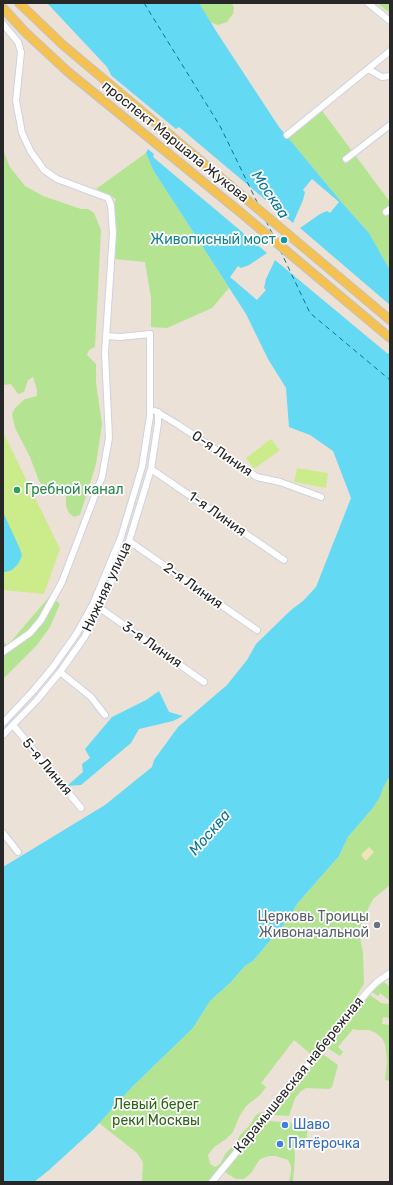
<!DOCTYPE html>
<meta charset="utf-8">
<style>
body{margin:0}
#map{position:relative;width:393px;height:1185px;overflow:hidden;background:#ebe1d7;font-family:Rubik,sans-serif}
canvas{display:block}
.frame{position:absolute;inset:0;border:4px solid #272727;pointer-events:none}
</style>
<div id="map">
<canvas width="393" height="1185"></canvas>
<div class="frame"></div>
</div>
<script>
const c = document.querySelector('canvas').getContext('2d');
c.lineJoin = 'round';
function paint(path, color) { c.fillStyle = color; c.fill(path, 'evenodd'); }
const shape = rows => new Path2D(rows.map(r => 'M' + r).join(''));
function stroke(path, color, width, dash) { c.strokeStyle = color; c.lineWidth = width; c.lineCap = dash ? 'butt' : 'round'; c.setLineDash(dash || []); c.stroke(path); }
function write(font, color, halo, rows, align = 'center') {
  c.font = font + ' Rubik,sans-serif'; c.lineWidth = 3.5; c.setLineDash([]); c.textBaseline = 'middle'; c.strokeStyle = halo; c.fillStyle = color; for (const [text, x, y, turn = 0] of rows) {
    c.save(); c.translate(x, y); c.rotate((+turn || 0) * Math.PI / 180); c.textAlign = isNaN(turn) ? turn : align; if (halo) c.strokeText(text, 0, 0); c.fillText(text, 0, 0); c.restore();
  }
}
paint(shape([
 [199,3,232,3,234,8,233,14,227,22,218,25,210,22],
 [377,3,390,3,390,13],
 [320,108,390,202,390,270,369,233,344,205,286,136],
 [3,150,10,167,25,186,43,196,81,209,88,209,94,213,101,230,95,347,89,350,87,355,96,364,96,383,102,424,96,464,80,515,74,517,69,513,66,506,66,494,54,496,48,492,39,481,30,457,15,428,12,414,15,408,25,399,37,396,37,390,33,377,28,380,24,392,18,394,11,384,3,385],
 [146,153,153,170,229,288,212,308,167,328,151,327,151,298,145,262,115,259,117,229,113,204,116,199,96,189],
 [50,596,60,604,50,627,37,645,3,679,3,640,7,646],
 [390,776,390,885,373,899,362,921,359,932,363,953,364,984,357,995,357,998,312,1055,294,1040,261,1083,266,1087,260,1095,246,1106,239,1117,233,1132,226,1139,214,1147,208,1155,210,1164,215,1167,220,1164,226,1153,236,1143,240,1135,249,1126,256,1115,262,1112,267,1111,208,1182,142,1182,143,1162,137,1153,99,1123,131,1088,193,1028,210,1001,230,983,245,966,253,961,277,932,289,918,297,904,339,856,348,837,372,809,380,797,383,788],
 [384,982,390,987,390,1021,389,1021,389,1018,383,1017,382,1024,390,1025,390,1081,385,1080,387,1061,385,1044,382,1038,376,1033,369,1030,357,1030,353,1029,338,1047,343,1052,340,1056,329,1049,328,1046,370,995,381,1003,388,1004,390,1001,380,993,378,996,372,992,377,986],
 [321,1054,324,1055,338,1065,332,1087,329,1089,306,1088,301,1091,295,1098,289,1116,274,1115,272,1113],
 [269,1121,305,1124,308,1127,306,1143,294,1144,295,1157,293,1182,289,1182,291,1172,291,1166,288,1160,276,1156,269,1156,260,1159,251,1173,244,1179,236,1179,226,1173,225,1170,265,1122]
]), '#b4e491');
paint(shape([
 [369,847,374,852,366,861,361,855]
]), '#f2e4b8');
paint(shape([
 [3,432,60,549,44,594,3,590],
 [271,439,280,450,254,469,246,458],
 [297,468,328,473,326,488,294,482]
]), '#ccec8b');
paint(shape([
 [47,3,199,3,216,31,279,127,344,205,369,233,390,270,390,776,383,788,380,797,372,809,348,837,339,856,297,904,289,918,253,961,245,966,230,983,210,1001,193,1028,131,1088,94,1129,48,1171,34,1182,3,1182,3,867,105,805,152,767,154,760,178,727,227,685,247,660,256,644,291,610,303,601,316,587,351,498,333,451,310,435,289,427,286,388,268,359,246,314,153,170,146,153,148,149,107,67],
 [3,512,20,549,22,556,18,564,12,570,5,572,3,572],
 [159,691,169,712,183,716,173,721,139,729,131,743,81,785,67,786,83,772,82,764,90,758,85,749,112,717,146,700]
]), '#64d9f3');
paint(shape([
 [107,72,176,129,179,127,293,223,303,200,305,192,303,190,312,179,339,202,330,213,327,211,320,214,300,228,390,305,390,352,388,354,275,260,266,279,264,288,266,290,257,300,230,277,238,266,241,268,249,265,267,253,153,157,154,154,143,145]
]), '#ebe1d7');
stroke(shape([
 [144,3,220,126,258,204],
 [266,221,273,235],
 [280,250,310,313,390,380]
]), '#08759a', 1, [5, 4]);
const minor = shape([
 [368,3,390,21],
 [3,24,18,42,21,52,16,101,22,133,31,152,44,170,57,179,108,198,111,205,113,233,105,353,109,438,102,477,62,582,41,620,30,633,3,652],
 [368,69,382,77,390,76],
 [287,135,390,51],
 [346,159,390,125],
 [386,212,390,209],
 [155,411,177,424,257,477,280,482,321,497],
 [151,469,284,560],
 [129,541,257,630],
 [100,608,204,682],
 [60,672,91,697,105,715],
 [3,723,34,690,53,667,77,633,93,604,121,537,142,467,150,416,150,334,120,337,106,336],
 [13,725,81,808],
 [3,735,37,700,60,672,84,638,100,608,129,541,151,469,158,423,158,412],
 [3,833,18,852],
 [212,1182,368,991,377,982,390,973]
]);
const major = shape([
 [19,3,63,45,390,320],
 [3,8,25,32,67,71,240,212,390,338]
]);
stroke(minor, '#cdd2e1', 8);
stroke(major, '#c3c3c3', 10);
stroke(minor, '#fff', 6);
stroke(major, '#f5c151', 8);
for (const [x, y, r, color] of [
 [284,240,4,"#0f9aa8"],
 [17,490,4,"#2e9e5b"],
 [377,925,4,"#6b7280"],
 [285,1125,4,"#3f7fe0"],
 [280,1144,4,"#3f7fe0"]
]) { const dot = new Path2D(); dot.arc(x, y, r, 0, 2 * Math.PI); c.fillStyle = color; c.fill(dot); stroke(dot, '#fff', 1.5); }
write('14px', '#272727', '#fff', [
 ["проспект Маршала Жукова",175,142,39],
 ["0-я Линия",222,454,34],
 ["1-я Линия",217,514,35],
 ["2-я Линия",193,586,35],
 ["Нижняя улица",107,587,-65],
 ["3-я Линия",152,645,35],
 ["5-я Линия",47,767,50],
 ["Карамышевская набережная",299,1075,-51]
]);
write('14px', '#0d838f', '#fff', [
 ["Живописный мост",276,240]
], 'right');
write('14px', '#27864d', '#fff', [
 ["Гребной канал",25,490]
], 'left');
write('14px', '#5b616d', '#fff', [
 ["Церковь Троицы",369,917],
 ["Живоначальной",369,933]
], 'right');
write('14px', '#2d6516', '#fff', [
 ["Левый берег",156,1105],
 ["реки Москвы",156,1121]
]);
write('14px', '#366cbe', '#fff', [
 ["Шаво",293,1125],
 ["Пятёрочка",288,1144]
], 'left');
write('italic 15px', '#08759a', '#fff', [
 ["Москва",270,195,56],
 ["Москва",210,833,-49]
]);
</script>
